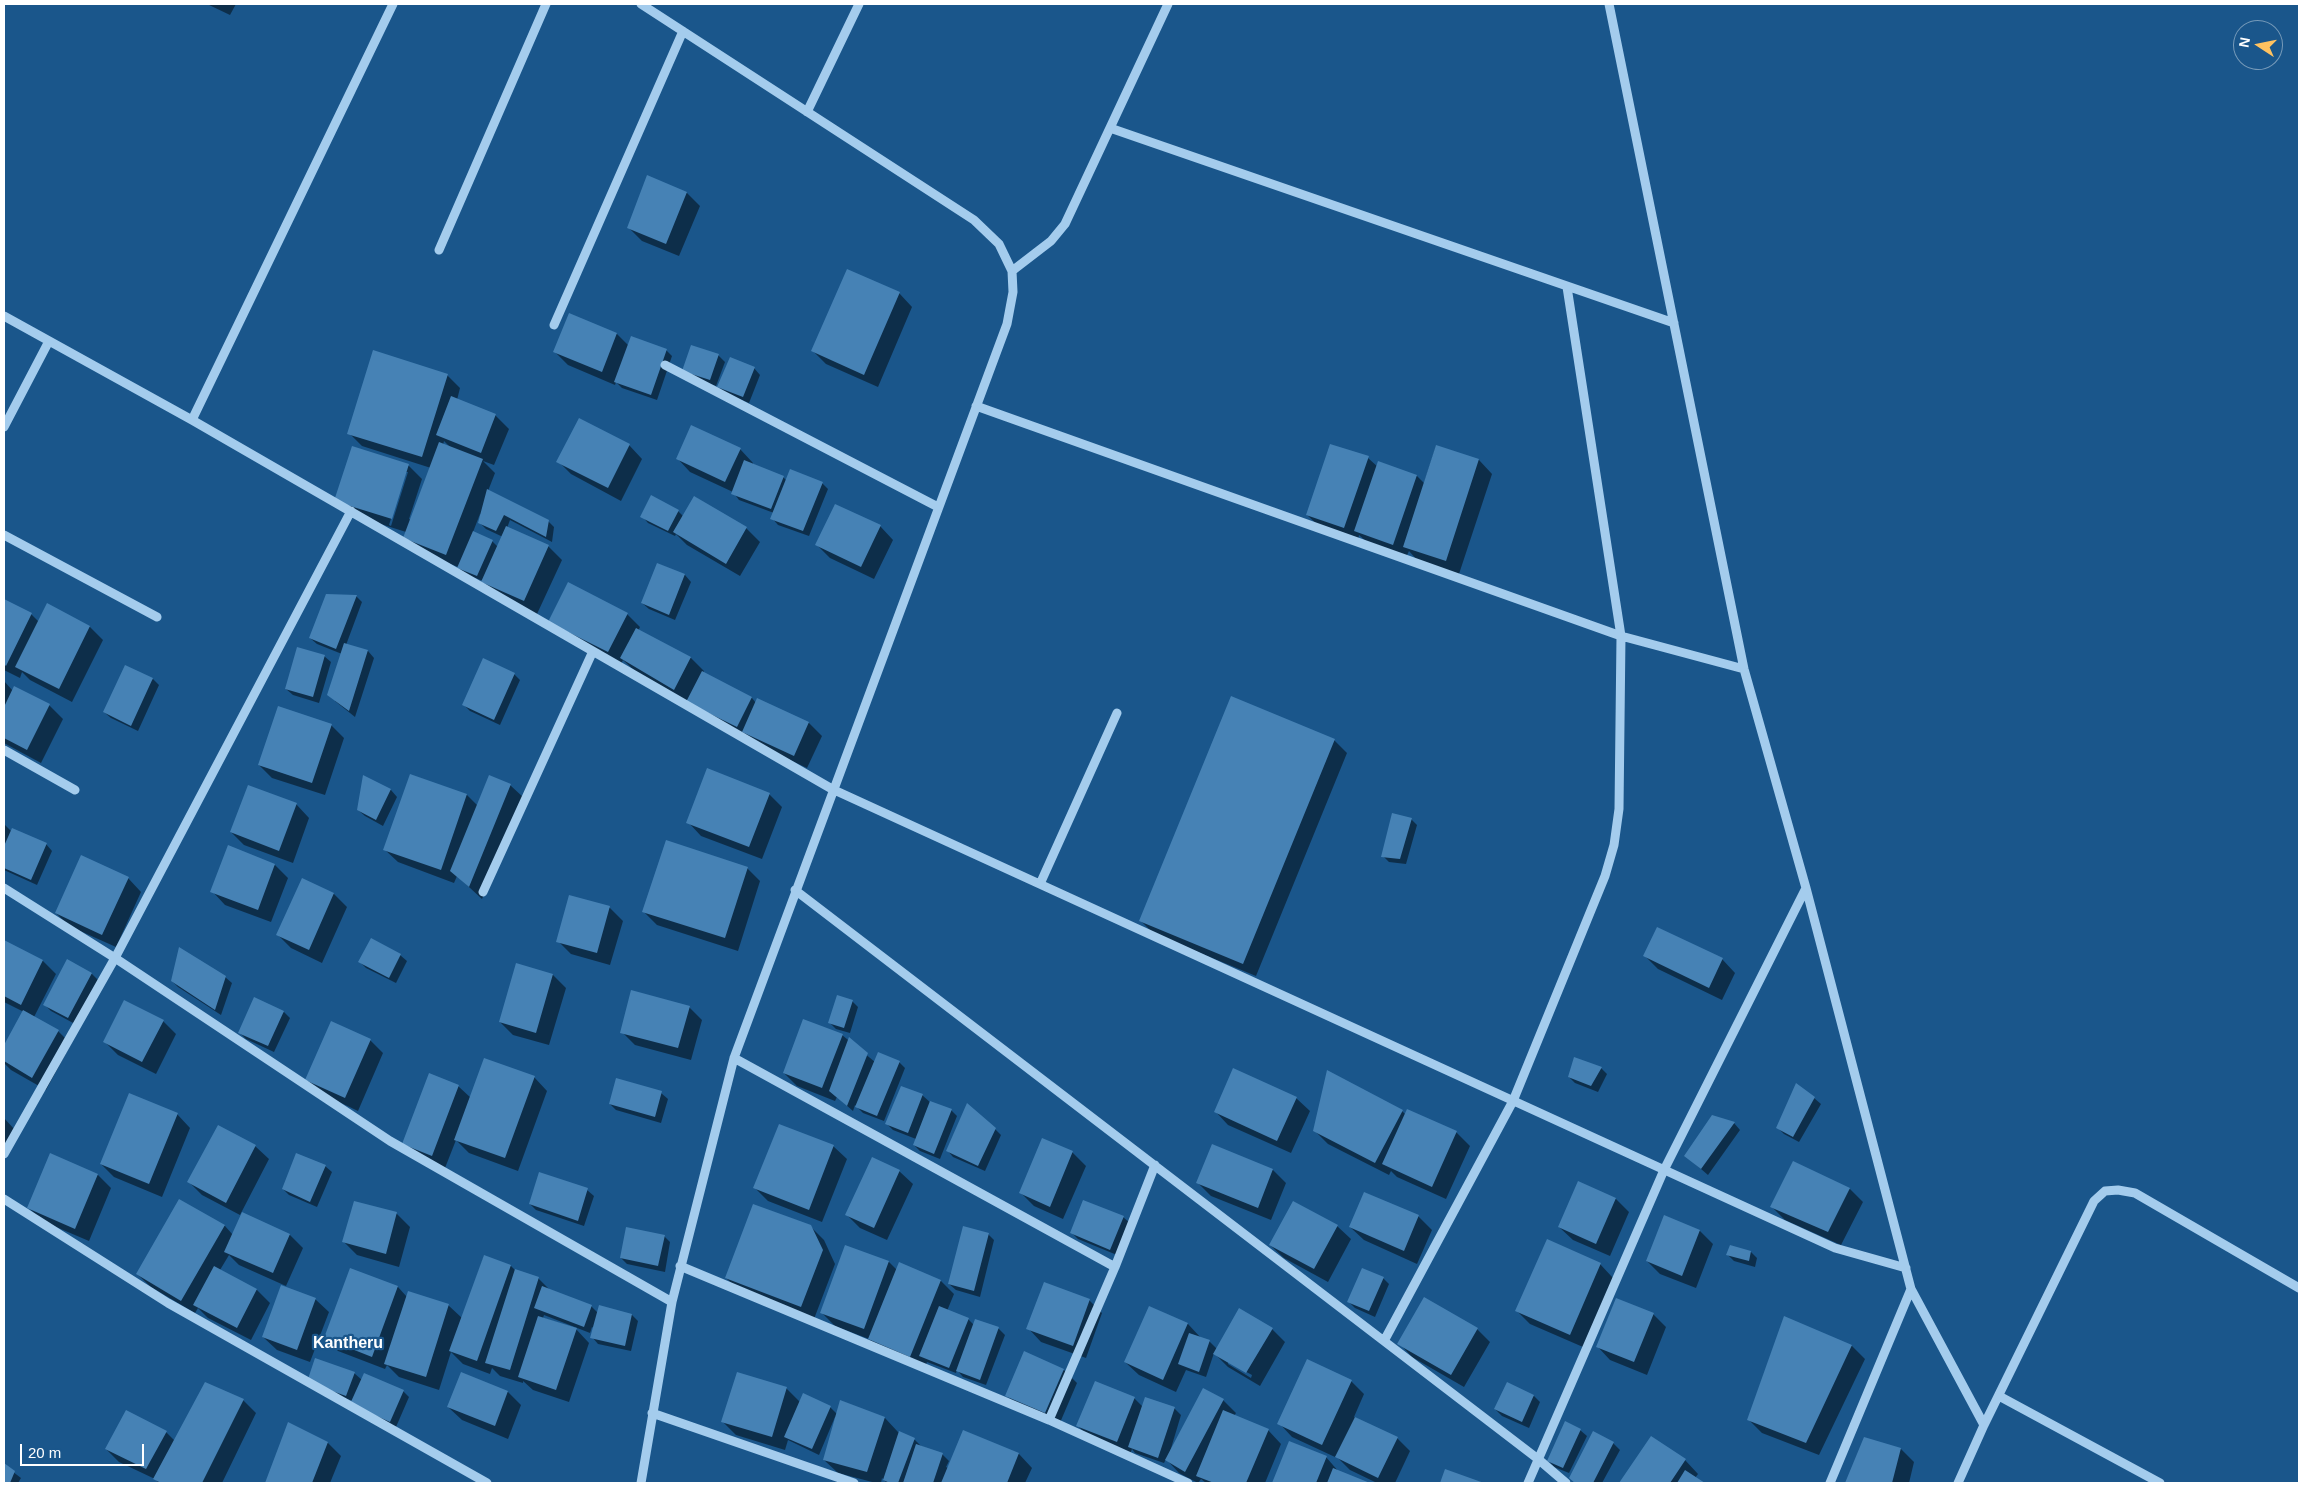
<!DOCTYPE html>
<style>
body{margin:0}
#map{position:relative;width:2303px;height:1487px;overflow:hidden;background:#1a568b;font-family:Arial,sans-serif}
canvas{display:block}
.frame{position:absolute;inset:0;border:5px solid #fff;pointer-events:none}
.north{position:absolute;left:2233px;top:20px;width:50px;height:50px;box-sizing:border-box;background:#1a568b;border:1px solid #769ab9;border-radius:50%;rotate:281deg;font-size:14px;font-weight:700;line-height:20px;text-align:center;color:#fff}
.north::after{content:'';display:block;margin:auto;width:18px;height:22px;background:#ffc260;clip-path:polygon(50% 0,100% 100%,50% 72%,0 100%)}
.scale{position:absolute;left:20px;top:1444px;width:124px;height:22px;box-sizing:border-box;border:2px solid #fff;border-top:0;padding-left:6px;font-size:15px;line-height:18px;white-space:nowrap;color:#fff;-webkit-text-stroke:4px #1a568b;paint-order:stroke}
</style>
<div id="map">
<canvas width="2303" height="1487"></canvas>
<div class="frame"></div>
<div class="north">N</div>
<div class="scale">20 m</div>
</div>
<script>
const c = document.querySelector('canvas').getContext('2d');
c.lineJoin = 'round';
function paint(path, color) { c.fillStyle = color; c.fill(path, 'evenodd'); }
const shape = rows => new Path2D(rows.map(r => 'M' + r).join(''));
function stroke(path, color, width, dash) { c.strokeStyle = color; c.lineWidth = width; c.lineCap = dash ? 'butt' : 'round'; c.setLineDash(dash || []); c.stroke(path); }
function write(font, color, halo, rows, align = 'center') {
  c.font = font + ' Arial,sans-serif'; c.lineWidth = 4.5; c.setLineDash([]); c.textBaseline = 'middle'; c.strokeStyle = halo; c.fillStyle = color; for (const [text, x, y, turn = 0] of rows) {
    c.save(); c.translate(x, y); c.rotate((+turn || 0) * Math.PI / 180); c.textAlign = isNaN(turn) ? turn : align; if (halo) c.strokeText(text, 0, 0); c.fillText(text, 0, 0); c.restore();
  }
}
paint(shape([
 [207,4,236,4,230,15],
 [648,177,687,193,700,206,679,256,642,241,628,227],
 [899,293,912,307,878,387,826,364,813,351],
 [570,315,617,334,629,346,666,350,672,356,657,400,622,388,616,382,615,385,568,365,555,352],
 [718,355,725,362,716,386,690,377,683,370],
 [754,368,760,375,749,403,725,393,719,387],
 [447,375,460,388,457,400,495,415,509,429,494,465,483,461,495,473,488,491,548,521,554,527,552,542,510,520,507,528,548,546,562,560,537,614,496,595,483,581,465,574,458,567,417,551,404,538,406,532,349,514,353,447,409,466,422,479,409,519,411,520,431,468,362,446,349,433],
 [444,441,451,448,443,445],
 [406,472,408,472,391,526,389,525],
 [480,514,481,514,479,522,486,529,503,537,498,547,492,541,473,532],
 [629,445,642,459,621,501,571,474,558,461],
 [1436,446,1479,460,1492,474,1459,574,1417,560,1409,551,1406,557,1369,544,1359,535,1358,541,1321,528,1307,515,1368,458,1378,467,1417,476,1424,483],
 [740,449,753,463,753,464,783,477,787,481,822,483,828,489,809,536,778,525,772,518,774,513,739,500,733,492,690,472,677,458],
 [695,497,746,528,760,542,740,576,687,545,676,534,675,536,648,523,642,516,678,511,683,516],
 [880,526,893,540,874,579,830,558,817,545],
 [658,564,685,575,691,582,675,620,649,609,642,603],
 [356,596,362,602,346,645,368,651,374,658,355,717,335,701,342,654,317,644,310,638],
 [4,600,31,614,39,622,90,627,103,640,72,702,30,680,22,672,20,678,4,670],
 [627,614,640,627,638,631,691,658,704,671,703,673,752,698,756,703,758,700,809,723,822,736,807,768,756,744,635,671,623,660,621,664,563,634],
 [324,656,331,662,319,703,293,695,286,689],
 [514,674,520,680,500,725,470,711,464,705],
 [153,679,159,685,138,731,111,718,104,712],
 [4,681,13,691,15,688,49,705,63,719,41,763,4,743],
 [331,725,344,738,325,795,272,778,259,765],
 [1334,740,1347,753,1256,976,1154,934,1140,920],
 [411,775,467,795,478,806,510,785,524,798,482,899,457,876,454,883,398,862,384,849],
 [364,777,391,790,397,797,383,826,365,816,358,810],
 [769,794,782,807,762,859,701,836,688,822],
 [296,804,309,818,293,863,244,845,231,832],
 [1411,819,1417,825,1406,864,1389,862,1383,856],
 [4,824,12,832,46,844,52,851,37,885,4,870],
 [275,865,288,878,271,922,225,905,212,891],
 [747,868,760,881,738,951,657,925,644,912],
 [128,878,141,892,116,947,69,926,56,913],
 [302,880,334,894,347,907,322,963,291,948,278,935],
 [570,897,610,908,623,921,610,965,571,954,558,941],
 [4,941,43,961,56,974,34,1017,58,1031,71,1044,46,1090,11,1070,4,1063,4,1047,24,1012,4,1002],
 [400,955,407,961,396,983,366,968,360,962],
 [1645,956,1722,959,1735,973,1722,1000,1658,969],
 [68,961,92,974,98,980,75,1024,51,1011,45,1005],
 [517,964,553,975,566,988,549,1045,513,1035,500,1022],
 [225,977,232,983,221,1015,178,987,172,981],
 [852,1001,858,1007,850,1033,836,1029,829,1022],
 [689,1007,702,1020,691,1060,635,1045,622,1032],
 [284,1012,290,1018,274,1052,246,1039,239,1032],
 [163,1021,176,1034,156,1074,118,1055,105,1042],
 [842,1035,875,1062,899,1062,905,1068,884,1121,863,1113,855,1105,853,1111,837,1097,835,1101,797,1086,784,1073],
 [370,1040,383,1053,358,1111,320,1093,306,1080],
 [1601,1068,1607,1074,1598,1092,1575,1083,1569,1077],
 [534,1077,547,1091,518,1171,469,1153,456,1140,445,1168,404,1144,458,1086,471,1098],
 [661,1093,668,1099,661,1123,616,1110,610,1104],
 [922,1095,931,1103,951,1110,957,1116,940,1159,920,1151,914,1145,916,1139,893,1130,887,1124],
 [1296,1098,1310,1111,1291,1153,1228,1125,1215,1111],
 [1814,1098,1821,1104,1799,1142,1784,1134,1777,1127],
 [1402,1111,1406,1115,1456,1132,1470,1146,1446,1199,1397,1177,1391,1171,1389,1175,1328,1144,1315,1131],
 [177,1114,190,1128,162,1197,114,1177,101,1164],
 [4,1118,15,1130,4,1149],
 [1734,1123,1740,1130,1708,1175,1686,1156],
 [995,1129,1001,1135,985,1171,953,1157,947,1150],
 [1043,1140,1072,1152,1086,1166,1063,1219,1034,1206,1021,1193],
 [255,1146,269,1159,240,1215,202,1195,189,1182],
 [833,1146,847,1159,822,1222,768,1201,755,1188],
 [51,1155,98,1175,111,1188,89,1241,42,1221,29,1208],
 [325,1166,332,1172,317,1207,289,1195,283,1189],
 [1273,1170,1286,1183,1271,1220,1211,1196,1198,1183],
 [899,1171,913,1184,887,1240,860,1228,847,1215],
 [1579,1183,1616,1199,1629,1212,1610,1256,1573,1240,1559,1227],
 [1850,1189,1863,1202,1841,1245,1785,1220,1772,1207],
 [587,1190,594,1196,584,1226,536,1210,530,1204],
 [1365,1193,1418,1216,1432,1230,1417,1264,1364,1240,1350,1227],
 [179,1201,225,1226,233,1235,290,1235,303,1248,286,1286,239,1265,229,1255,220,1270,257,1290,270,1303,251,1340,208,1318,198,1308,195,1313,151,1287,137,1274],
 [355,1202,397,1214,410,1227,399,1267,357,1255,344,1242],
 [1123,1217,1130,1223,1117,1255,1078,1239,1072,1233],
 [1665,1217,1700,1231,1713,1244,1696,1288,1660,1274,1647,1261],
 [810,1226,824,1240,835,1264,814,1319,740,1291,726,1278],
 [1337,1226,1351,1239,1328,1282,1284,1258,1270,1245],
 [988,1234,994,1240,980,1297,956,1290,949,1284],
 [664,1236,670,1242,665,1272,627,1264,621,1258],
 [846,1247,889,1262,897,1270,941,1281,954,1294,947,1311,968,1319,974,1325,975,1320,999,1329,1005,1335,986,1385,963,1377,957,1370,956,1373,927,1362,924,1369,883,1352,869,1339,835,1326,822,1313],
 [1751,1252,1757,1258,1755,1267,1734,1261,1728,1255],
 [484,1256,511,1266,516,1271,538,1278,551,1291,591,1306,598,1313,600,1307,632,1315,638,1321,631,1351,598,1344,592,1337,594,1328,592,1327,590,1333,544,1315,543,1318,575,1328,589,1343,569,1402,533,1390,523,1381,523,1383,500,1376,492,1368,490,1374,463,1364,451,1352,439,1390,399,1377,387,1365,385,1369,338,1351,325,1338,350,1270,398,1287,407,1297,448,1305,462,1318],
 [1600,1264,1613,1278,1583,1347,1530,1324,1517,1311],
 [1383,1278,1389,1284,1375,1317,1355,1308,1349,1302],
 [315,1299,329,1312,310,1362,277,1350,263,1337],
 [1089,1300,1102,1313,1086,1358,1041,1342,1028,1328],
 [1150,1307,1188,1324,1201,1338,1209,1341,1217,1349,1272,1329,1285,1342,1260,1386,1228,1367,1214,1353,1206,1377,1186,1370,1176,1392,1139,1375,1125,1362],
 [1228,1362,1252,1375,1251,1378,1228,1364],
 [1653,1314,1666,1327,1647,1375,1610,1360,1597,1346],
 [1784,1318,1852,1346,1865,1359,1819,1455,1762,1433,1748,1419],
 [1477,1329,1490,1342,1464,1387,1412,1357,1399,1343],
 [1064,1370,1077,1383,1059,1425,1020,1408,1006,1395],
 [354,1373,362,1380,403,1391,409,1397,396,1427,358,1410,353,1401,315,1388],
 [462,1373,508,1392,521,1405,508,1439,462,1420,448,1407],
 [1351,1381,1364,1394,1354,1417,1397,1438,1410,1451,1395,1483,1377,1483,1350,1470,1336,1456,1335,1457,1292,1437,1279,1423],
 [786,1388,800,1402,830,1407,837,1414,841,1401,885,1418,898,1432,915,1440,921,1446,942,1454,949,1461,946,1467,948,1468,964,1431,1019,1454,1032,1468,1025,1483,887,1483,882,1478,881,1483,876,1483,838,1473,824,1460,836,1418,835,1417,819,1455,788,1440,785,1450,736,1435,723,1422],
 [1534,1396,1540,1402,1529,1428,1502,1416,1495,1409],
 [1134,1398,1143,1407,1174,1408,1181,1415,1169,1455,1223,1400,1236,1413,1234,1416,1268,1430,1281,1444,1265,1483,1206,1483,1201,1479,1198,1483,1179,1473,1166,1459,1164,1463,1135,1453,1132,1449,1130,1454,1091,1439,1078,1426],
 [243,1400,256,1413,222,1483,159,1483,155,1479,119,1462,106,1449,127,1412,166,1432,175,1441],
 [288,1424,328,1443,341,1456,330,1483,266,1483],
 [1580,1430,1587,1436,1569,1473,1554,1467,1548,1460],
 [1651,1438,1685,1460,1698,1474,1695,1478,1703,1483,1621,1483],
 [1865,1439,1901,1449,1914,1462,1909,1483,1846,1483],
 [1290,1442,1326,1457,1339,1472,1367,1483,1274,1483],
 [1613,1443,1620,1450,1602,1483,1576,1483,1570,1477],
 [4,1465,21,1478,18,1483,4,1483]
]), '#0007');
paint(shape([
 [647,175,687,192,666,244,627,228],
 [847,269,900,292,864,375,811,351],
 [569,313,617,333,602,372,553,352],
 [631,336,667,349,651,395,614,382],
 [691,345,719,354,710,380,682,371],
 [373,350,448,374,422,457,347,434],
 [730,357,755,367,743,397,717,387],
 [451,396,496,414,481,453,436,435],
 [579,418,630,444,608,488,556,462],
 [691,425,741,448,725,482,676,459],
 [439,442,483,459,446,555,403,538],
 [1330,444,1369,456,1344,528,1306,515],
 [1436,445,1479,459,1446,561,1403,547],
 [352,446,409,464,392,519,334,501],
 [744,460,784,476,771,509,731,494],
 [1378,461,1417,475,1393,545,1354,531],
 [790,469,823,482,803,531,770,519],
 [487,489,549,520,546,537,504,515,496,531,478,523],
 [651,495,679,510,668,531,640,517],
 [694,496,747,527,726,564,673,532],
 [835,504,881,525,861,567,815,545],
 [506,526,549,545,524,601,481,582],
 [473,531,493,540,477,576,457,568],
 [657,563,685,574,669,615,641,603],
 [568,582,628,613,608,652,548,622],
 [326,594,357,595,336,649,309,638],
 [4,599,32,613,6,666,4,664],
 [47,603,90,626,59,689,15,667],
 [636,628,691,657,674,690,620,658],
 [344,643,368,650,349,711,327,695],
 [297,647,325,655,313,697,285,689],
 [483,658,515,673,494,720,462,705],
 [125,665,153,678,131,726,103,712],
 [702,671,752,697,737,727,686,702],
 [14,686,50,704,27,750,4,738,4,707],
 [1231,696,1335,739,1243,964,1139,921],
 [757,698,809,722,794,756,742,732],
 [278,706,332,724,312,783,258,765],
 [707,768,770,793,749,847,686,823],
 [410,774,467,794,441,870,383,850],
 [363,775,391,789,376,820,357,810],
 [489,775,511,784,469,887,450,871],
 [248,785,297,803,279,851,230,832],
 [1392,813,1412,818,1400,859,1381,857],
 [12,828,47,843,31,880,4,868,4,846],
 [666,840,748,867,725,938,642,912],
 [228,845,275,864,258,910,210,892],
 [81,855,129,877,102,935,55,913],
 [302,878,334,893,309,950,276,935],
 [569,895,610,906,597,953,556,942],
 [1657,927,1723,958,1709,988,1643,956],
 [371,938,401,954,389,978,358,962],
 [4,940,43,960,21,1005,4,996],
 [179,947,226,976,215,1010,171,981],
 [67,959,92,973,68,1018,43,1005],
 [516,963,553,974,536,1033,499,1022],
 [631,990,690,1006,678,1048,620,1033],
 [837,995,853,1000,844,1028,828,1023],
 [254,997,284,1011,268,1046,238,1033],
 [124,1000,164,1020,142,1062,103,1042],
 [23,1010,59,1030,32,1078,4,1061,4,1045],
 [803,1019,843,1034,822,1088,783,1073],
 [331,1021,371,1039,345,1098,305,1080],
 [849,1037,868,1053,847,1106,829,1091],
 [878,1052,900,1061,877,1116,855,1107],
 [1574,1057,1602,1067,1591,1086,1568,1077],
 [484,1058,535,1076,505,1158,454,1140],
 [1233,1068,1297,1097,1277,1141,1214,1112],
 [1327,1070,1403,1110,1375,1163,1313,1131],
 [429,1073,459,1085,432,1156,402,1144],
 [616,1078,662,1091,655,1117,609,1104],
 [1796,1083,1815,1097,1793,1137,1776,1128],
 [901,1086,923,1094,908,1133,885,1124],
 [129,1093,178,1113,149,1184,100,1164],
 [930,1101,952,1109,934,1154,913,1145],
 [967,1103,996,1128,978,1166,946,1151],
 [1407,1109,1457,1131,1432,1187,1382,1164],
 [1712,1115,1735,1122,1701,1169,1684,1156],
 [779,1124,834,1145,809,1210,753,1188],
 [218,1125,256,1145,226,1203,187,1182],
 [1042,1138,1073,1151,1050,1207,1019,1193],
 [1212,1144,1273,1169,1258,1208,1196,1183],
 [50,1153,98,1174,75,1229,27,1208],
 [296,1153,326,1165,310,1202,282,1189],
 [872,1157,900,1170,874,1228,845,1215],
 [1793,1161,1850,1188,1828,1232,1770,1207],
 [539,1172,588,1188,578,1221,529,1204],
 [1578,1181,1616,1198,1596,1244,1558,1227],
 [1364,1192,1419,1215,1404,1251,1349,1227],
 [179,1199,225,1225,181,1301,136,1274],
 [1083,1200,1124,1216,1110,1250,1070,1233],
 [354,1201,397,1212,386,1254,342,1242],
 [1293,1201,1338,1225,1314,1269,1269,1245],
 [753,1204,811,1225,823,1250,801,1307,725,1278],
 [242,1212,290,1234,273,1273,224,1252],
 [1664,1215,1700,1230,1682,1276,1646,1261],
 [963,1226,989,1233,974,1291,948,1284],
 [626,1227,665,1235,658,1266,620,1258],
 [1547,1239,1601,1263,1570,1335,1515,1311],
 [845,1245,889,1261,864,1329,820,1313],
 [1730,1245,1751,1251,1749,1261,1726,1255],
 [484,1255,511,1265,477,1361,449,1351],
 [899,1262,941,1280,910,1357,868,1339],
 [214,1266,257,1289,237,1328,193,1305],
 [350,1268,398,1286,372,1357,324,1338],
 [1362,1268,1384,1277,1369,1311,1347,1302],
 [515,1269,539,1277,510,1370,485,1363],
 [1044,1282,1090,1299,1073,1346,1026,1329],
 [281,1285,316,1298,297,1350,262,1337],
 [542,1286,592,1305,584,1327,534,1308],
 [408,1291,449,1304,426,1377,384,1364],
 [1424,1297,1478,1328,1451,1375,1397,1344],
 [1616,1298,1654,1313,1634,1362,1596,1347],
 [599,1305,632,1314,625,1346,590,1338],
 [939,1306,969,1318,949,1368,919,1356],
 [1149,1306,1188,1323,1163,1380,1124,1362],
 [1239,1308,1273,1328,1246,1373,1213,1354],
 [538,1316,577,1328,556,1390,518,1377],
 [1784,1316,1852,1345,1806,1443,1747,1420],
 [975,1319,999,1327,980,1380,956,1371],
 [1189,1333,1210,1340,1199,1372,1178,1364],
 [1024,1351,1064,1369,1045,1413,1005,1396],
 [315,1358,355,1372,346,1396,307,1382],
 [1307,1359,1352,1380,1322,1445,1277,1424],
 [461,1372,508,1391,495,1426,447,1407],
 [737,1372,787,1387,772,1437,721,1422],
 [364,1373,404,1390,390,1422,350,1404],
 [1095,1381,1135,1397,1117,1442,1076,1426],
 [205,1382,244,1399,202,1483,161,1483,153,1479],
 [1507,1382,1534,1395,1522,1422,1494,1409],
 [1203,1388,1224,1399,1185,1472,1165,1460],
 [803,1393,831,1406,812,1449,784,1437],
 [1145,1397,1175,1407,1158,1458,1128,1447],
 [840,1400,885,1417,867,1472,823,1460],
 [126,1410,167,1431,146,1469,105,1449],
 [1223,1410,1269,1429,1246,1483,1214,1483,1196,1476],
 [1355,1417,1398,1437,1378,1478,1335,1457],
 [1565,1421,1581,1429,1563,1468,1547,1461],
 [288,1422,328,1442,312,1483,265,1483],
 [963,1430,1019,1453,1007,1483,941,1483],
 [899,1431,915,1438,898,1483,890,1483,883,1480],
 [1593,1431,1614,1442,1593,1483,1575,1483,1569,1478],
 [1651,1436,1686,1459,1670,1483,1619,1483],
 [1864,1437,1901,1448,1892,1483,1845,1483],
 [1289,1441,1327,1456,1316,1483,1272,1483],
 [916,1444,943,1453,933,1483,903,1483],
 [4,1463,15,1471,10,1483,4,1483],
 [1333,1468,1370,1483,1327,1483],
 [1445,1469,1484,1483,1440,1483],
 [1685,1470,1705,1483,1677,1483]
]), '#4682b5');
stroke(shape([
 [641,4,974,220,999,244,1012,271,1013,292,1007,324,734,1058,672,1302,641,1483],
 [1609,4,1744,669,1806,888,1911,1289,1984,1425],
 [807,112,859,4],
 [1110,128,1674,323],
 [439,250,546,4],
 [1012,271,1051,241,1065,224,1168,4],
 [4,316,192,420,832,789,1835,1248,1906,1268],
 [554,325,683,31],
 [665,365,938,507],
 [976,406,1621,636,1744,669],
 [192,420,393,4],
 [4,427,49,341],
 [4,535,157,617],
 [4,750,75,790],
 [1040,884,1117,713],
 [4,888,115,958,390,1141,672,1302],
 [795,890,1538,1459,1566,1483],
 [483,892,593,651],
 [734,1058,1115,1267],
 [4,1154,115,958,351,511],
 [4,1199,168,1303,487,1483],
 [680,1266,1049,1420,1188,1483],
 [1384,1341,1513,1101,1605,876,1614,845,1619,809,1621,636,1567,287],
 [1999,1396,2160,1483],
 [652,1413,854,1483],
 [1049,1420,1115,1267,1155,1165],
 [1528,1483,1664,1170,1806,888],
 [1830,1483,1911,1289],
 [1958,1483,1984,1425,2094,1201,2105,1191,2118,1190,2135,1193,2299,1288]
]), '#a4cced', 9);
write('bold 16px', '#fff', '#1a568b', [
 ["Kantheru",348,1344]
]);
</script>
